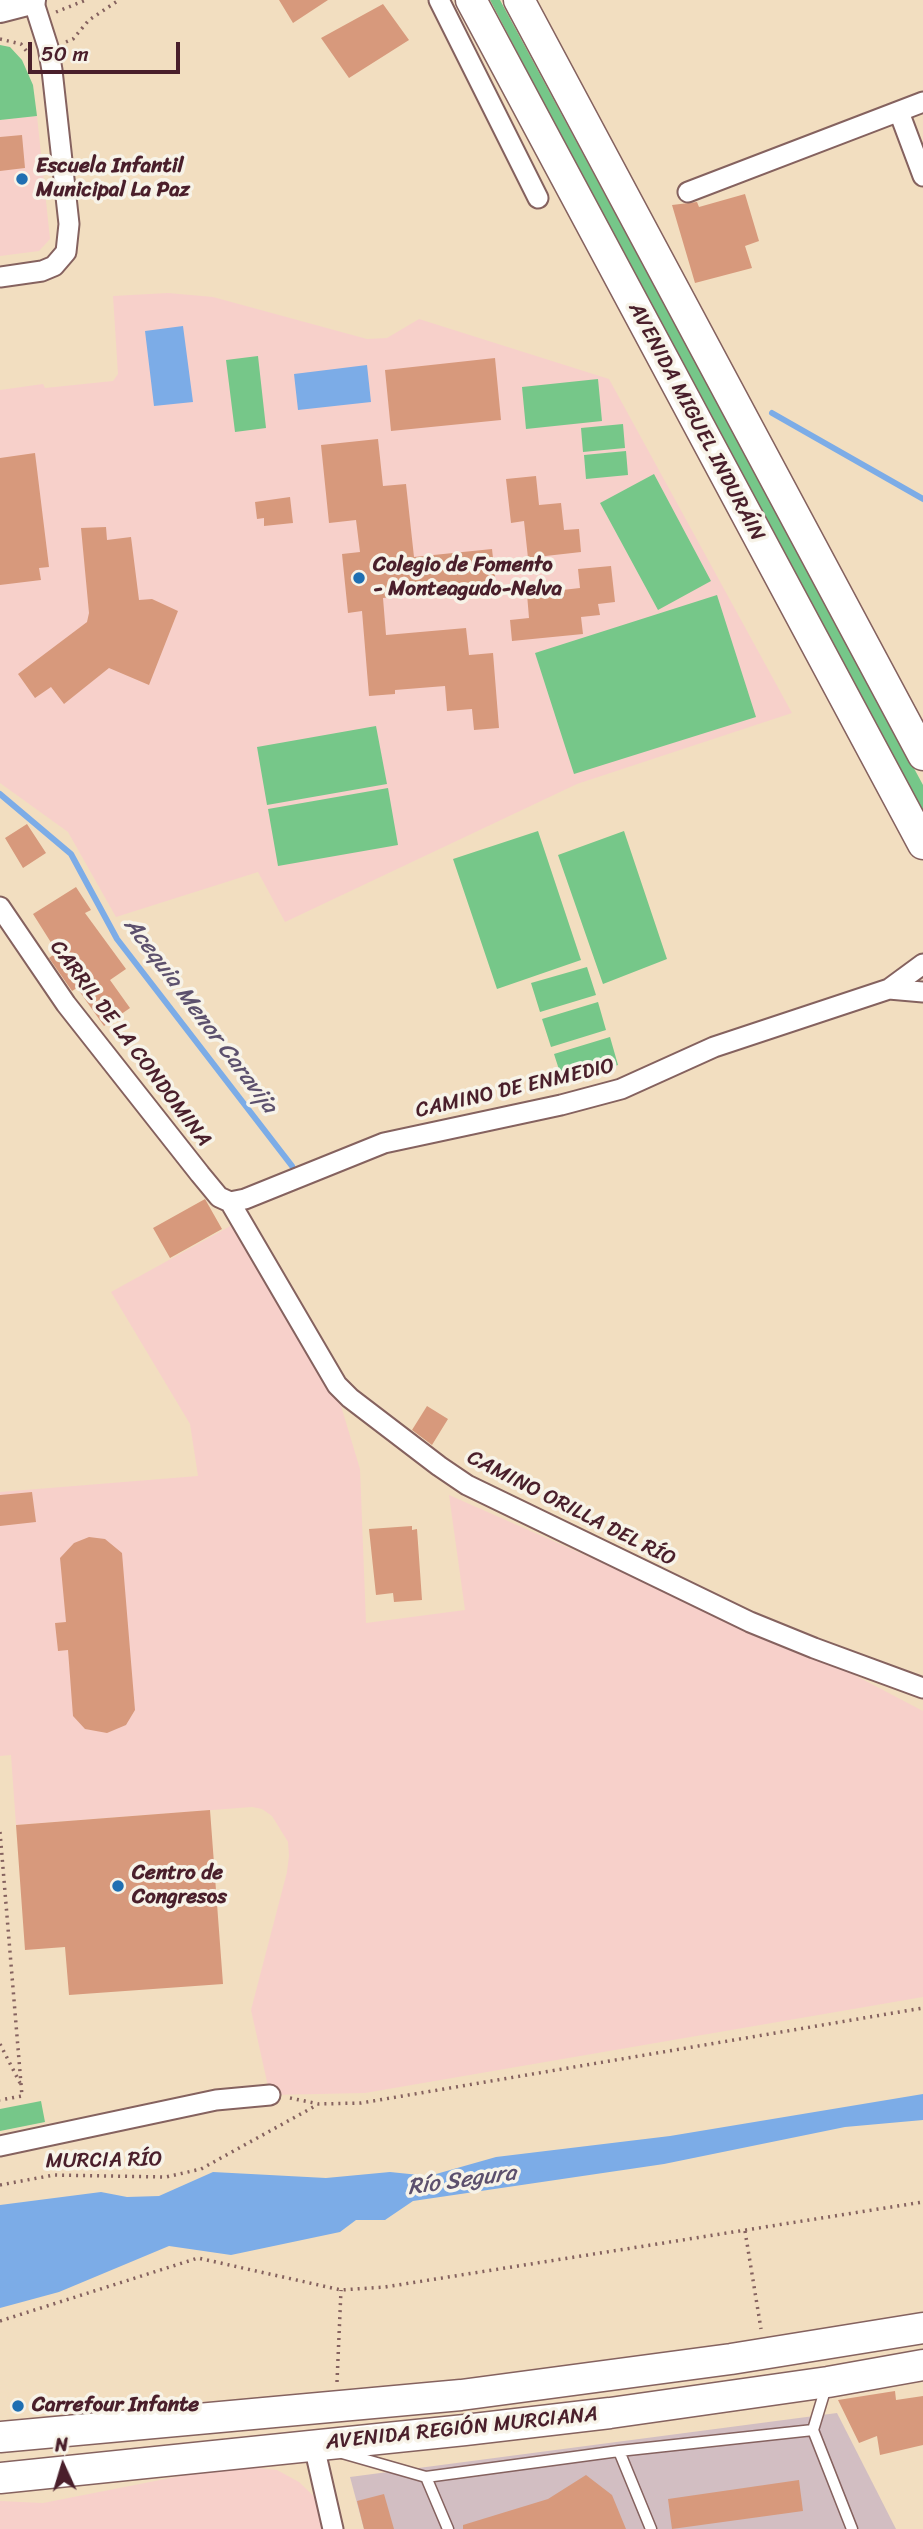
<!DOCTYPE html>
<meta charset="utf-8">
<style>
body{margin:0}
#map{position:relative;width:923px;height:2529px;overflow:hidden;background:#f2dec0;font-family:Sriracha,sans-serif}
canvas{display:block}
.north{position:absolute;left:28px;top:2431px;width:70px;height:70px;-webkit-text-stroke:5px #f7f3e8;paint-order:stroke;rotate:356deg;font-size:19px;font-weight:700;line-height:28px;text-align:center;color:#4a1f2b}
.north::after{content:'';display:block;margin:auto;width:24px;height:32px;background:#4a1f2b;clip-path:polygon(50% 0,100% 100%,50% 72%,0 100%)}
.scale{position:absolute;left:28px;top:42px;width:152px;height:32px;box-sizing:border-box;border:4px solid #4a1f2b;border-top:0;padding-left:9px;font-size:21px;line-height:24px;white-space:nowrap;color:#4a1f2b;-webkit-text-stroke:5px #f7f3e8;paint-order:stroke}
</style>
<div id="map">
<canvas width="923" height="2529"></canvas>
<div class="north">N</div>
<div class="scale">50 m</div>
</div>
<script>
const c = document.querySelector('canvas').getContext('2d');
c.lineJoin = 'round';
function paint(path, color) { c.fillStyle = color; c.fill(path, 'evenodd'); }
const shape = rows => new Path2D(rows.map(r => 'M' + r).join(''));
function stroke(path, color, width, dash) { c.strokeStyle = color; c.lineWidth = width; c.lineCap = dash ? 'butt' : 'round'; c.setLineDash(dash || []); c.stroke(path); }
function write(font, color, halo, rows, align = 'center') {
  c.font = font + ' Sriracha,sans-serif'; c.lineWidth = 7; c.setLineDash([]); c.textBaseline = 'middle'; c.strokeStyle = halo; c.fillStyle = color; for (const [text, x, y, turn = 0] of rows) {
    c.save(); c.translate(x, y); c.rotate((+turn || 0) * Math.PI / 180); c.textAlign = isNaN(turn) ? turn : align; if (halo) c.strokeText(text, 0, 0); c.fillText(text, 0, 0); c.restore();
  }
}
paint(shape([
 [37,116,50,239,39,251,0,256,0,120],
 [168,293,213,297,367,339,387,338,419,319,609,379,792,713,577,784,285,922,258,872,116,917,68,832,0,783,0,390,43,384,45,388,113,381,118,374,113,296],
 [234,1224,341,1406,360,1469,366,1623,465,1610,449,1495,843,1669,923,1711,923,1997,365,2093,270,2095,251,2010,287,1872,289,1856,288,1842,272,1816,262,1809,252,1807,16,1825,11,1755,0,1756,0,1492,198,1476,190,1424,111,1292],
 [258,2468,277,2470,299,2482,329,2511,333,2529,0,2529,0,2501,43,2503,211,2470]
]), '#f7d0ca');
paint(shape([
 [837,2413,896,2529,364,2529,350,2477]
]), '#d2bec2');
paint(shape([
 [490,0,500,0,923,785,923,812,622,253],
 [0,45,10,47,22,60,33,85,37,116,0,120],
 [258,356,266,428,235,432,226,360],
 [598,379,602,421,526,429,522,387],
 [623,424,625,448,583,452,581,428],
 [626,451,628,475,586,479,584,455],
 [654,474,711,581,658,610,600,503],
 [717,595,756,717,574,774,535,653],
 [376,726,387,784,267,805,257,747],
 [388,788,398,845,278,866,268,809],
 [538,831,581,960,497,989,453,859],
 [624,831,667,959,603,984,558,855],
 [587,967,596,995,540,1012,531,983],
 [598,1002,606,1030,551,1047,542,1019],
 [610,1037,618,1065,563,1082,554,1054],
 [41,2101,45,2122,0,2131,0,2109]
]), '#76c789');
paint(shape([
 [183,326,193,402,154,406,145,331],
 [367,365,371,402,298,410,294,374],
 [923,2094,923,2120,845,2127,664,2164,413,2201,385,2220,356,2220,340,2232,231,2255,169,2246,59,2292,0,2308,0,2205,101,2192,127,2197,159,2196,213,2172,326,2178,390,2172,429,2176,496,2157,670,2136]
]), '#7cace7');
stroke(shape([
 [772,413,923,499],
 [0,794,71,854,117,939,292,1166]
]), '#7cace7', 6);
paint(shape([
 [279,0,328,0,293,23],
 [383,4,409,40,349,78,321,38],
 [22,135,25,168,0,171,0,137],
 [745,194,759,241,745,246,752,268,695,283,672,205,697,202,699,207],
 [495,358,501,420,391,431,385,370],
 [378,439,383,486,406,484,414,557,492,549,496,585,383,598,386,635,466,628,469,655,493,653,499,728,474,730,472,709,447,711,445,686,395,690,395,694,369,696,362,611,348,613,342,554,360,552,356,520,329,523,321,445],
 [35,453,49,567,39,568,41,580,0,585,0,458],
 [536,476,539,505,561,503,564,530,579,529,581,552,528,558,524,521,511,523,506,479],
 [290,497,293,523,264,526,264,518,257,519,255,502],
 [106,527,107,540,131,537,139,600,152,599,178,611,149,685,109,668,64,704,51,687,35,698,18,674,87,622,89,613,81,528],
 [611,566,615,602,598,604,600,615,581,617,583,634,512,641,510,620,529,618,527,594,580,588,578,569],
 [27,824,46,853,23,868,5,838],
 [76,887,91,910,85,913,126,969,110,980,130,1008,104,1026,77,988,72,991,49,958,57,952,33,914],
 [205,1199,222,1229,170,1258,153,1228],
 [427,1406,448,1419,432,1445,412,1430],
 [32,1492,36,1522,0,1526,0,1495],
 [412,1526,412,1530,417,1529,422,1600,394,1602,393,1593,376,1595,369,1529],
 [89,1537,105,1539,122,1553,135,1710,126,1725,107,1733,85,1729,73,1716,68,1650,58,1651,55,1623,66,1622,60,1558,74,1543],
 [210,1810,223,1984,69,1995,65,1947,25,1950,16,1825],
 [895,2391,896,2400,923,2396,923,2445,880,2455,877,2436,859,2443,838,2400],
 [586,2475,612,2495,626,2529,463,2529,463,2525,548,2499],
 [799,2480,803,2511,672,2529,668,2499],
 [384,2494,394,2529,364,2529,357,2501]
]), '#d7997c');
const lane = shape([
 [813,2430,826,2387],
 [619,2451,651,2529],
 [342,2453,426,2477,448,2529],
 [426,2477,619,2451,813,2430,852,2529]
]);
const street = shape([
 [439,0,538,198],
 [899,112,923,176],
 [688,192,923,102],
 [0,277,42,271,54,266,66,252,69,224,52,70,48,47,33,0],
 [0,907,66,1004,200,1174,219,1197,230,1202],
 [889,989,923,992],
 [230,1202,337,1385,350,1398,439,1466,467,1485,750,1622,814,1648,923,1688],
 [230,1202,245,1199,384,1143,561,1105,621,1089,714,1047,889,989,923,964],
 [0,2146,216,2100,270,2095],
 [314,2446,333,2529]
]);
const secondary = shape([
 [0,8,31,0]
]);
const primary = shape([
 [471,0,923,844],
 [519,0,923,755],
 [0,2437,461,2395,731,2359,923,2328],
 [0,2478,465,2430,610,2413,828,2382,923,2365]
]);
stroke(lane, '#85625f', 13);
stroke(street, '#85625f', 23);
stroke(secondary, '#85625f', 32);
stroke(primary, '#85625f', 33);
stroke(shape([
 [56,12,86,0],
 [0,39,21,44,28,53],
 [66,42,73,39,89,20,119,0],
 [0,1832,22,2096,0,2100],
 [0,2044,20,2083],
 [290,2098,319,2104,361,2103,923,2008],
 [0,2185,54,2175,166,2177,201,2169,317,2105],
 [745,2231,761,2329],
 [0,2321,198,2258,341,2290,385,2287,923,2202],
 [337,2382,341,2290]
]), '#85625f', 3.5, [2, 5]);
stroke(lane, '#fff', 10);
stroke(street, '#fff', 19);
stroke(secondary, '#fff', 28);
stroke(primary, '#fff', 30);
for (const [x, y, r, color] of [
 [22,179,7,"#1f6fb2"],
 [359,578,7,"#1f6fb2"],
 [118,1886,7,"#1f6fb2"],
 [18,2406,7,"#1f6fb2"]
]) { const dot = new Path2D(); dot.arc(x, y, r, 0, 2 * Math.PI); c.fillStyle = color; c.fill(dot); stroke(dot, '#f7f3e8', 2.5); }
write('bold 21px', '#4a1f2b', '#f7f3e8', [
 ["Escuela Infantil",36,167],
 ["Municipal La Paz",36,191],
 ["Colegio de Fomento",373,566],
 ["- Monteagudo-Nelva",373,590],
 ["Centro de",132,1874],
 ["Congresos",132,1898],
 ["Carrefour Infante",32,2406]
], 'left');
write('21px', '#4a1f2b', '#f7f3e8', [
 ["AVENIDA MIGUEL INDURÁIN",696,422,62],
 ["CARRIL DE LA CONDOMINA",130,1044,53],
 ["CAMINO DE ENMEDIO",515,1089,-13],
 ["CAMINO ORILLA DEL RÍO",571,1509,27],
 ["MURCIA RÍO",104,2161,-1],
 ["AVENIDA REGIÓN MURCIANA",462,2429,-6]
]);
write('italic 23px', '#5c506d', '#f7f3e8', [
 ["Acequia Menor Caravija",200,1016,53],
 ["Río Segura",462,2181,-8]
]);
</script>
